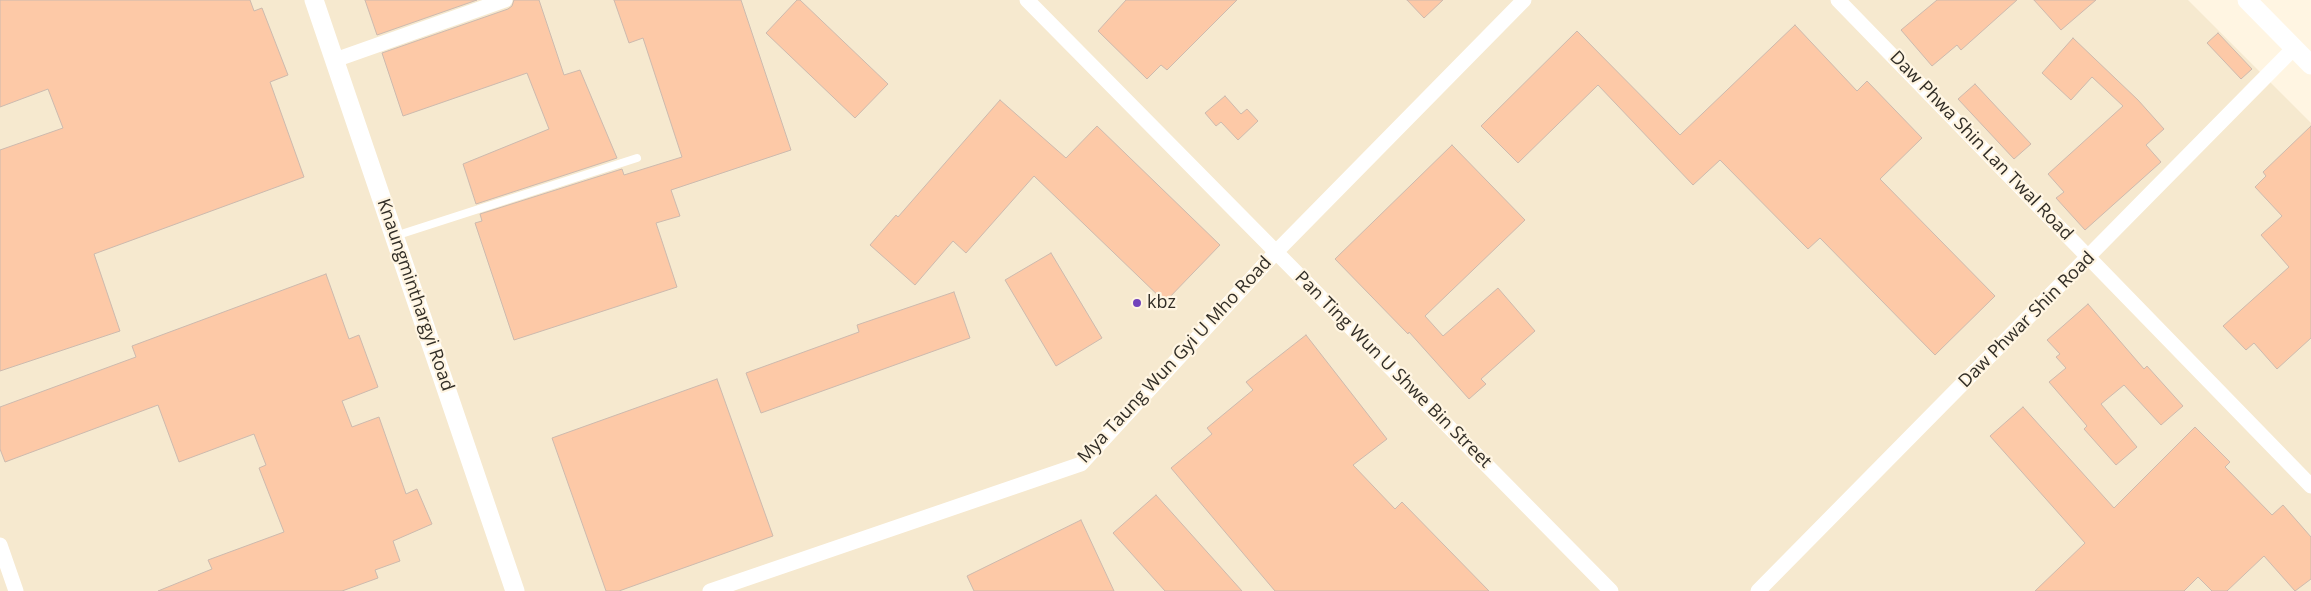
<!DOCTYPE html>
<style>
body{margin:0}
canvas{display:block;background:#fff5e2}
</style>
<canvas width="2311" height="591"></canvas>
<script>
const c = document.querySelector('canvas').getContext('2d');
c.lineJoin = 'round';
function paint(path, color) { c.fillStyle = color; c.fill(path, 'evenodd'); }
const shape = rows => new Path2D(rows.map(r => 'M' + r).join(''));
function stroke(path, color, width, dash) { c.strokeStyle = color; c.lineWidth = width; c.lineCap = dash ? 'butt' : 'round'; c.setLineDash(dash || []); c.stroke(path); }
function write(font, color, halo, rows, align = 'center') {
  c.font = font + ' "Open Sans",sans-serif'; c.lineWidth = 4.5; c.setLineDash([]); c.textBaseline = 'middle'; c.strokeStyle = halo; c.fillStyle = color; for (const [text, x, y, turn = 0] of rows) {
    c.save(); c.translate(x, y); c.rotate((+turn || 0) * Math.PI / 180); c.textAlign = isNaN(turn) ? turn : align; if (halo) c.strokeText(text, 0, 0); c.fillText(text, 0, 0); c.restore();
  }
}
paint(shape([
 [0,0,2188,0,2311,123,2311,591,0,591]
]), '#f6e9cf');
const building = shape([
 [0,0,250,0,254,11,262,8,288,75,270,82,304,177,94,254,120,331,0,371,0,150,63,128,48,89,0,107,0,0],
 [365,0,477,0,377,35,365,0],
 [514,0,539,0,564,75,580,70,617,158,476,204,463,164,549,129,527,73,403,116,382,53,508,9,512,6,514,0],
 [614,0,741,0,791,150,671,190,680,216,656,223,677,287,514,340,475,223,482,221,480,214,622,169,624,175,682,157,643,38,629,43,614,0],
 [797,0,800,0,888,84,855,118,766,33,797,0],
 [1126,0,1237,0,1167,70,1161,65,1147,79,1098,31,1126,0],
 [1407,0,1443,0,1424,18,1407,0],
 [1937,0,2017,0,1961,50,1957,45,1932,66,1901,30,1937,0],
 [2034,0,2096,0,2061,30,2034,0],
 [1795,25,1857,91,1867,81,1922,138,1880,179,1995,296,1935,355,1820,238,1808,249,1720,160,1693,185,1598,85,1518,163,1481,126,1577,31,1680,135,1795,25],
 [2218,33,2252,69,2241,79,2207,43,2218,33],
 [2073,38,2138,100,2164,129,2146,145,2161,162,2085,230,2056,198,2064,192,2048,174,2123,106,2092,77,2071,100,2042,73,2073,38],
 [1975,84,2031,144,2014,159,1958,99,1975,84],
 [1225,96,1241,114,1247,109,1258,121,1238,140,1221,122,1216,126,1205,113,1225,96],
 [1000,100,1066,158,1097,126,1220,245,1165,302,1034,176,966,253,953,241,915,285,870,245,896,215,898,217,1000,100],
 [2311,126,2311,338,2277,369,2254,343,2246,350,2223,326,2289,267,2261,235,2282,216,2255,187,2266,176,2263,172,2311,126],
 [1452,145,1525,220,1425,316,1443,336,1498,288,1535,331,1481,379,1486,384,1469,399,1409,332,1408,334,1335,259,1452,145],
 [1051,253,1102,338,1056,366,1005,280,1051,253],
 [326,274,349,339,359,335,378,387,342,401,352,427,379,417,406,494,417,489,432,524,393,541,400,561,375,570,378,578,342,591,158,591,212,569,208,560,284,532,259,468,266,465,254,434,179,462,158,405,5,462,0,449,0,407,136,357,132,346,326,274],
 [954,292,970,338,761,413,746,373,859,332,857,325,954,292],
 [2088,304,2144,369,2147,366,2183,406,2161,425,2124,385,2101,404,2137,447,2116,465,2084,429,2087,426,2049,382,2066,368,2056,357,2060,354,2047,340,2088,304],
 [1306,335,1387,439,1353,465,1395,509,1402,502,1489,591,1275,591,1171,468,1212,434,1207,428,1253,390,1246,382,1306,335],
 [717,379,773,536,619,591,606,591,552,438,717,379],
 [2023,407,2114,508,2195,427,2230,462,2225,467,2272,515,2283,505,2311,537,2311,579,2295,591,2264,556,2227,591,2212,591,2198,577,2184,591,2035,591,2085,543,1990,436,2023,407],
 [1156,495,1242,591,1165,591,1113,533,1156,495],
 [1081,520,1114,591,974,591,967,576,1081,520]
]);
paint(building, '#fdc9a7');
stroke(building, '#cdbaae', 1);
stroke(shape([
 [395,236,637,158]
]), '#fff', 8);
stroke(shape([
 [1027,0,1611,591],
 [1838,0,2311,486],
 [335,60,505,0],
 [0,545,16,591],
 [710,591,1081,464,1276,252,1524,0],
 [1758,591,2294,48]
]), '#fff', 15);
stroke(shape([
 [314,0,515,591],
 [2247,0,2311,65]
]), '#fff', 19);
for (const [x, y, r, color] of [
 [1137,303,5,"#7243bb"]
]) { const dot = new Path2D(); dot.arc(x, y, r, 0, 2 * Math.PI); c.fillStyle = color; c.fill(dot); stroke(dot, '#fff5e2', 2); }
write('18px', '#322e27', '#fff5e2', [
 ["Daw Phwa Shin Lan Twal Road",1981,146,46],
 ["Knaungminthargyi Road",415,295,71],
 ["Daw Phwar Shin Road",2027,320,-45],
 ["Mya Taung Wun Gyi U Mho Road",1175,360,-47],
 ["Pan Ting Wun U Shwe Bin Street",1393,370,45]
]);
write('18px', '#322e27', '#fff5e2', [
 ["kbz",1147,303]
], 'left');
</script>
